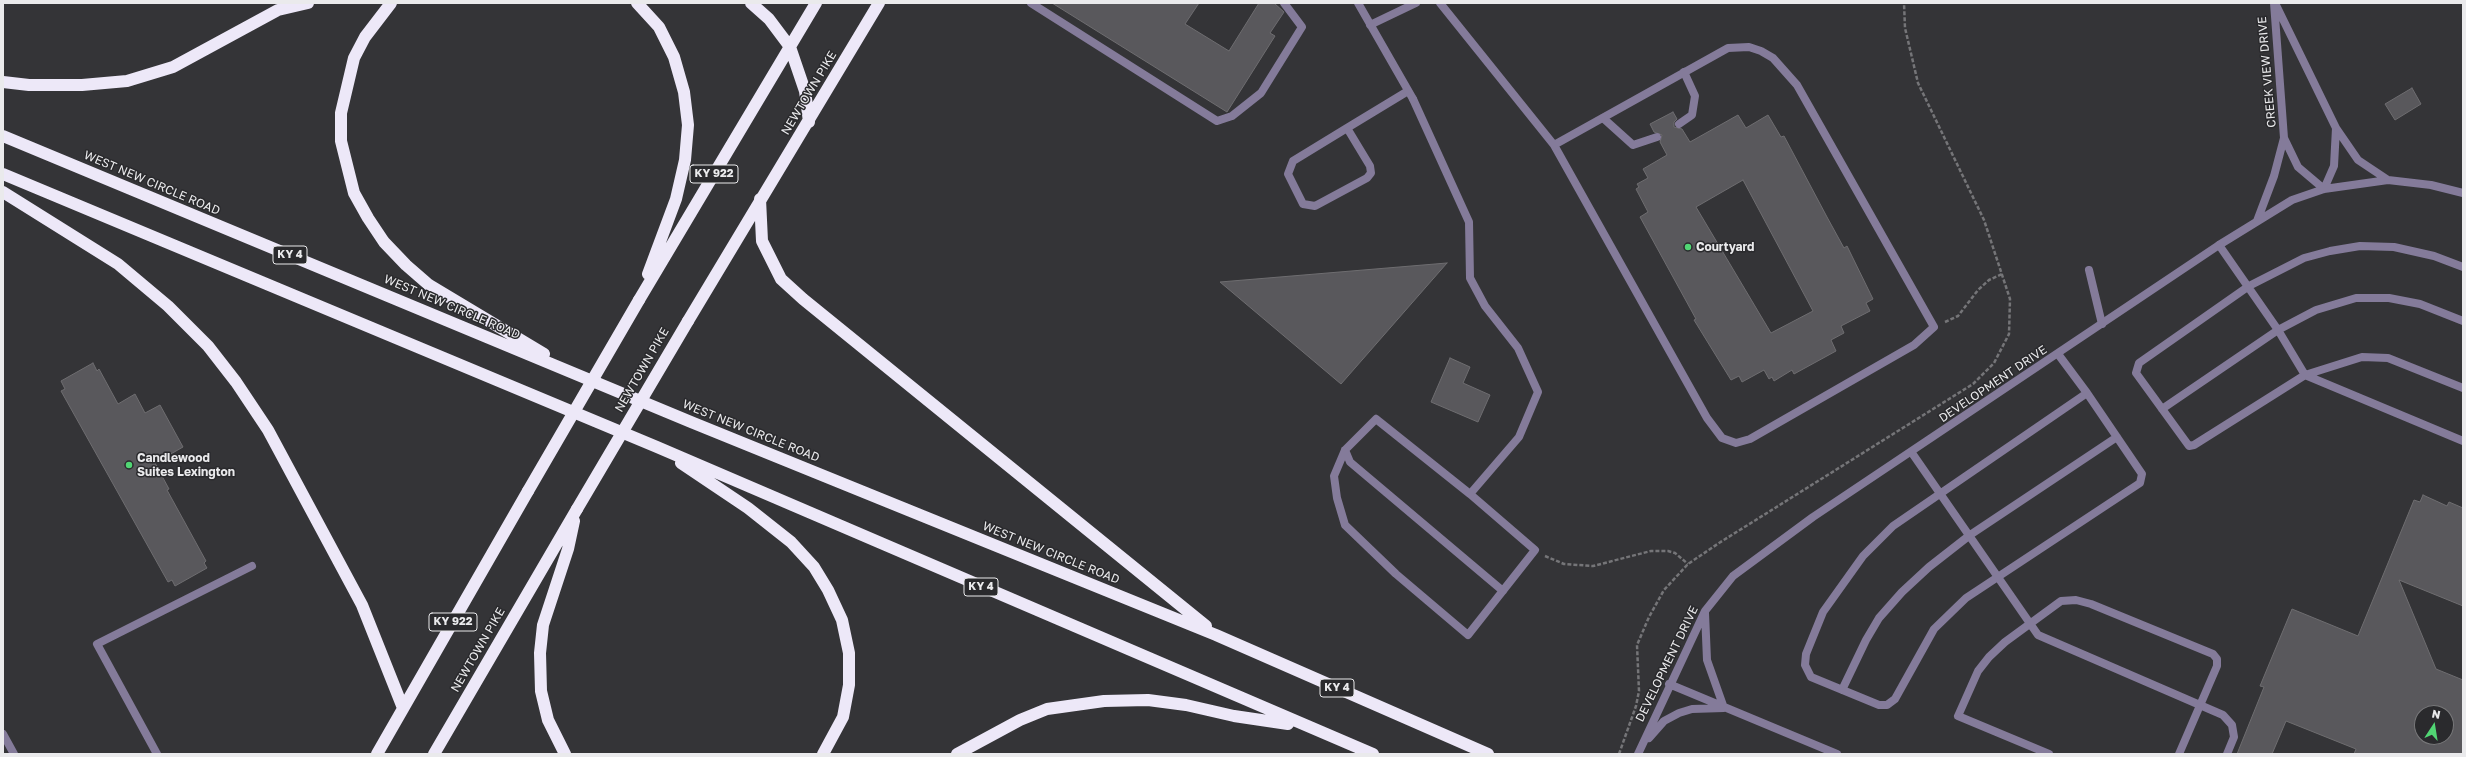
<!DOCTYPE html>
<style>
body{margin:0}
#map{position:relative;width:2466px;height:757px;overflow:hidden;background:#343437;font-family:"Golos Text",sans-serif}
canvas{display:block}
.frame{position:absolute;inset:0;border:4px solid #eaeaec;pointer-events:none}
.north{position:absolute;left:2414px;top:705px;width:40px;height:40px;box-sizing:border-box;background:#2a2a2d;border:1px solid #777779;border-radius:50%;rotate:12deg;font-size:11px;font-weight:700;line-height:16px;text-align:center;color:#eaeaec}
.north::after{content:'';display:block;margin:auto;width:14px;height:18px;background:#51d674;clip-path:polygon(50% 0,100% 100%,50% 72%,0 100%)}
</style>
<div id="map">
<canvas width="2466" height="757"></canvas>
<div class="frame"></div>
<div class="north">N</div>
</div>
<script>
const c = document.querySelector('canvas').getContext('2d');
c.lineJoin = 'round';
function paint(path, color) { c.fillStyle = color; c.fill(path, 'evenodd'); }
const shape = rows => new Path2D(rows.map(r => 'M' + r).join(''));
function stroke(path, color, width, dash) { c.strokeStyle = color; c.lineWidth = width; c.lineCap = dash ? 'butt' : 'round'; c.setLineDash(dash || []); c.stroke(path); }
function write(font, color, halo, rows, align = 'center') {
  c.font = font + ' "Golos Text",sans-serif'; c.lineWidth = 3; c.setLineDash([]); c.textBaseline = 'middle'; c.strokeStyle = halo; c.fillStyle = color; for (const [text, x, y, turn = 0] of rows) {
    c.save(); c.translate(x, y); c.rotate((+turn || 0) * Math.PI / 180); c.textAlign = isNaN(turn) ? turn : align; if (halo) c.strokeText(text, 0, 0); c.fillText(text, 0, 0); c.restore();
  }
}
const building = shape([
 [1052,3,1199,3,1185,24,1229,51,1259,3,1274,3,1284,12,1270,33,1275,36,1227,112,1052,3],
 [2412,88,2421,104,2395,120,2385,104,2412,88],
 [1673,112,1677,119,1674,122,1674,127,1682,129,1690,142,1738,115,1746,128,1768,115,1781,137,1784,136,1827,217,1844,248,1847,246,1873,299,1866,303,1870,311,1841,326,1844,333,1831,340,1836,351,1794,374,1792,370,1774,381,1772,377,1769,379,1764,370,1742,382,1739,376,1731,380,1694,320,1696,319,1640,217,1648,212,1636,189,1639,187,1637,184,1648,178,1643,169,1667,155,1660,142,1662,135,1654,132,1650,124,1673,112],
 [1743,180,1813,311,1771,333,1696,207,1743,180],
 [1447,263,1341,384,1220,282,1447,263],
 [1450,358,1470,367,1463,383,1490,395,1478,422,1431,402,1450,358],
 [93,363,97,371,99,369,118,404,135,394,145,413,160,405,183,447,155,463,169,489,167,490,206,561,204,563,207,568,175,586,172,580,168,582,61,391,65,389,61,381,93,363],
 [2423,495,2447,506,2449,502,2463,508,2463,606,2399,580,2436,669,2463,680,2463,754,2354,754,2356,749,2286,721,2272,754,2237,754,2264,687,2260,686,2292,609,2358,636,2414,500,2420,502,2423,495],
 [2422,713,2446,713,2446,737,2422,737,2422,713]
]);
paint(building, '#59585c');
stroke(building, '#6e6d70', 1);
stroke(shape([
 [1945,322,1958,316,1978,290,1989,280,2002,274],
 [1545,556,1564,564,1593,566,1651,551,1668,551,1675,553,1688,564],
 [1619,754,1636,706,1639,691,1637,645,1649,617,1664,590,1688,564,1719,543,1973,384,1994,363,2009,334,2010,299,1984,220,1918,83,1905,28,1904,3]
]), '#757578', 2.5, [4, 2]);
stroke(shape([
 [1031,3,1217,121,1232,116,1261,93,1302,27,1284,3],
 [1413,99,1469,222,1470,278,1485,306,1518,348,1538,392,1519,437,1470,494],
 [1603,118,1633,145,1657,137],
 [1679,124,1692,115,1695,96,1684,72],
 [1347,128,1370,166,1371,173,1367,178,1315,206,1303,204,1288,174,1293,161,1347,128,1408,91],
 [2219,245,2278,330,2305,375,2463,441],
 [2463,267,2434,256,2394,247,2360,246,2330,251,2304,258,2249,286,2139,363,2136,373,2189,446,2194,445,2305,375,2362,357,2388,358,2463,388],
 [2089,270,2102,324],
 [2058,354,2087,393,2142,474,2140,483,1966,598,1934,629,1895,699,1887,705,1879,705,1811,677,1805,665,1806,654,1823,612,1863,556,1893,526,2087,393],
 [2162,409,2278,330,2316,310,2356,298,2389,298,2420,304,2463,321],
 [1376,419,1470,494,1535,550,1468,635,1396,574,1345,525,1337,498,1334,476,1345,450,1376,419],
 [1345,450,1350,462,1503,591],
 [1912,453,2038,635,2223,715,2232,725,2234,737,2227,754],
 [1842,690,1866,640,1879,618,1902,592,1929,567,1970,535,2117,437],
 [157,754,97,644,252,566],
 [2049,754,1958,716,1978,671,1989,657,2005,642,2061,601,2076,600,2091,604,2213,654,2217,659,2217,666,2179,754]
]), '#847b9a', 8);
stroke(shape([
 [1358,3,1413,99],
 [1440,3,1554,145,1707,418,1722,438,1736,443,1750,439,1914,345,1934,327,1797,85,1773,58,1761,51,1749,47,1728,48,1554,145],
 [2274,3,2284,138,2298,167,2324,189,2334,166,2336,128,2275,3],
 [1370,25,1416,3],
 [2336,128,2358,160,2388,180],
 [2257,221,2274,176,2284,138],
 [1669,684,1837,754],
 [3,734,14,754],
 [1649,738,1664,721,1679,713,1692,709,1724,708,1707,660,1705,613],
 [1638,754,1705,611,1733,576,1813,517,2219,245,2292,200,2324,189,2388,180,2431,185,2463,193]
]), '#847b9a', 8);
stroke(shape([
 [391,3,365,37,354,58,341,113,341,141,354,193,368,218,384,242,406,265,429,285,544,354],
 [637,3,659,27,674,57,684,92,688,125,685,160,676,199,648,274],
 [751,3,769,19,790,47,805,91,809,122],
 [3,82,29,85,82,85,127,81,173,67,278,10,308,3],
 [3,136,691,422,1216,635,1488,754],
 [3,174,657,447,1373,754],
 [3,192,118,264,168,306,208,346,236,382,268,430,362,605,403,708],
 [760,199,762,241,781,279,803,299,1206,626],
 [639,300,816,3],
 [688,321,879,3],
 [681,463,748,508,791,542,814,567,828,590,842,620,849,653,849,685,843,717,823,754],
 [377,754,528,491],
 [434,754,577,509],
 [565,754,548,720,541,691,540,653,543,625,568,549,574,521],
 [957,754,1020,720,1047,709,1104,701,1148,700,1186,705,1234,716,1288,724]
]), '#ede8f8', 12);
stroke(shape([
 [528,491,639,300],
 [577,509,688,321]
]), '#ede8f8', 12);
for (const [x, y, r, color] of [
 [1688,247,4,"#51d674"],
 [129,465,4,"#51d674"]
]) { const dot = new Path2D(); dot.arc(x, y, r, 0, 2 * Math.PI); c.fillStyle = color; c.fill(dot); stroke(dot, '#2a2a2d', 1.5); }
for (const [x, y, w] of [
 [714,174,48],
 [290,255,34],
 [981,587,34],
 [453,622,48],
 [1337,688,34]
]) { const box = new Path2D(); box.roundRect(x - w / 2, y - 9, w, 18, 3); c.fillStyle = '#2a2a2d'; c.fill(box); stroke(box, '#eaeaec', 1); }
write('bold 11px', '#eaeaec', null, [
 ["KY 922",714,174],
 ["KY 4",290,255],
 ["KY 4",981,587],
 ["KY 922",453,622],
 ["KY 4",1337,688]
]);
write('12px', '#eaeaec', '#2a2a2d', [
 ["CREEK VIEW DRIVE",2267,72,-95],
 ["NEWTOWN PIKE",809,93,-59],
 ["WEST NEW CIRCLE ROAD",152,183,23],
 ["WEST NEW CIRCLE ROAD",452,307,23],
 ["NEWTOWN PIKE",642,370,-60],
 ["DEVELOPMENT DRIVE",1993,384,-34],
 ["WEST NEW CIRCLE ROAD",751,431,22],
 ["WEST NEW CIRCLE ROAD",1051,553,22],
 ["NEWTOWN PIKE",478,650,-60],
 ["DEVELOPMENT DRIVE",1667,664,-64]
]);
write('bold 12px', '#eaeaec', '#2a2a2d', [
 ["Courtyard",1696,247],
 ["Candlewood",137,458],
 ["Suites Lexington",137,472]
], 'left');
</script>
